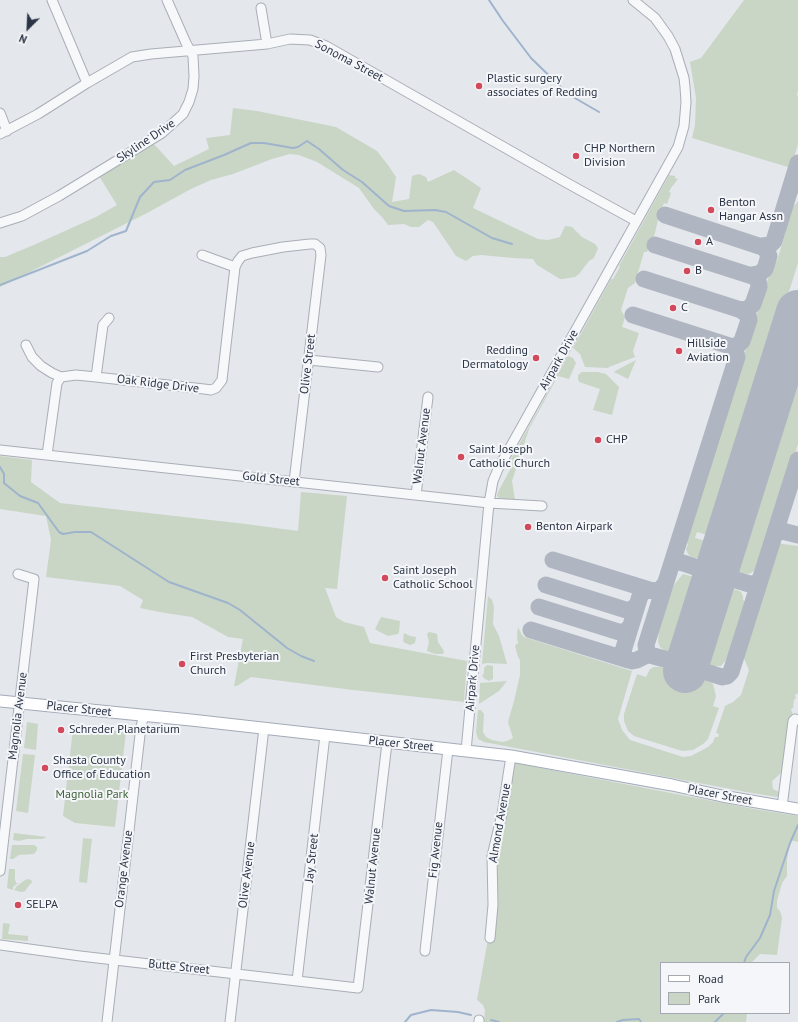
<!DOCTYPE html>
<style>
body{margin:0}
#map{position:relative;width:798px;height:1022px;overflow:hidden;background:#e4e7ec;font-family:"PT Sans",sans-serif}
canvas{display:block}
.legend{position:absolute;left:660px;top:962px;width:130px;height:52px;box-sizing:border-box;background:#f4f6f9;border:1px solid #a4a8b1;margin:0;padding:5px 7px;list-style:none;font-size:12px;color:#2b3445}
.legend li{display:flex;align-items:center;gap:8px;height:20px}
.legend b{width:20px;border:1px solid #a4a8b1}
.north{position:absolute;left:8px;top:8px;width:40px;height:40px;-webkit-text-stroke:3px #f4f6f9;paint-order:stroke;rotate:204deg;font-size:11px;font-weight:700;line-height:16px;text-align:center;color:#2b3445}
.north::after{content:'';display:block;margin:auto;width:14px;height:18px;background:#2b3445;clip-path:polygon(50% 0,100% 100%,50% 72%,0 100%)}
</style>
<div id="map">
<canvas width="798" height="1022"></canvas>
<ul class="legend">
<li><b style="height:5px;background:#fff"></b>Road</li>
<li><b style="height:11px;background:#c9d6c5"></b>Park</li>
</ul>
<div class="north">N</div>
</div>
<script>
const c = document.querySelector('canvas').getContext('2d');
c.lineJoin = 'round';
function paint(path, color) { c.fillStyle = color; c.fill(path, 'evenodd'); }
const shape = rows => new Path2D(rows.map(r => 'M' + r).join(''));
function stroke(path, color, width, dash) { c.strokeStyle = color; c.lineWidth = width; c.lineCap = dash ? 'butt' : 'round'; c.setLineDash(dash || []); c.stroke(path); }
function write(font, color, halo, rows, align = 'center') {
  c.font = font + ' "PT Sans",sans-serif'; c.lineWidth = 4; c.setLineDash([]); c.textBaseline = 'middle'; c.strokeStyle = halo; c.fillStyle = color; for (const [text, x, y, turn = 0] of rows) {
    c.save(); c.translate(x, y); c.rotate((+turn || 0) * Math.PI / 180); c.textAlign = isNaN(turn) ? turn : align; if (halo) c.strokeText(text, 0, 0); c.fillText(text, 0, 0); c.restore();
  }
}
paint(shape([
 [744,0,798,0,798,91,797,94,798,98,798,144,791,168,692,138,695,125,696,98,690,62,701,58],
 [233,108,257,111,336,127,377,151,388,165,396,177,392,202,409,199,412,176,419,174,426,177,428,182,454,170,481,188,473,208,538,239,548,240,560,237,565,226,572,227,582,237,595,244,598,248,594,258,589,261,579,274,575,277,563,279,560,279,537,265,533,259,513,258,481,255,473,256,466,261,456,256,433,222,428,220,419,227,411,227,404,224,388,225,382,217,374,209,359,188,317,162,299,155,290,154,272,159,233,174,211,180,191,189,147,213,0,287,0,257,5,257,36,244,96,217,117,205,99,176,153,143,174,166,209,149,206,138,230,135],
 [669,175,675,176,675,178,678,179,671,188,669,192,671,193,667,204,664,203,661,210,660,210,658,214,659,215,655,233,647,252,644,252,635,283,628,288,621,310,625,317,622,327,639,333,633,351,635,357,609,367,608,368,585,367,580,354,573,348,611,279,613,279,620,267,619,266],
 [798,201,798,263,713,533,711,536,697,532,695,538,706,541,707,539,710,540,707,554,701,558,695,558,691,557,688,554,686,549,688,544,685,542,773,263,777,261,786,231,785,226,791,207,793,207],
 [568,356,573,358,576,363,569,379,558,376,529,429,512,481,515,500,512,500,499,498,497,496,498,492,512,466,512,460,511,459],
 [636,360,628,379,614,372,615,371],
 [798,360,798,444,760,564,758,563,754,571,749,574,741,573,736,570,734,565,735,562],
 [582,372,598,372,606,374,619,387,612,415,593,410,600,389,579,382,578,379,578,375],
 [0,456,32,460,31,482,60,503,246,524,298,531,301,492,347,496,337,589,325,588,336,617,344,622,364,627,370,643,467,661,464,702,353,690,251,677,237,686,234,686,243,639,228,637,192,617,165,613,140,608,143,600,120,586,46,577,51,540,46,516,0,509],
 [776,543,798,546,798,693,795,695,796,698,794,700,793,708,791,709,793,715,790,717,784,767,780,774,772,781,773,789,779,792,779,795,777,797,746,792,484,742,478,739,476,732,478,710,481,710,484,714,483,732,486,737,492,740,502,742,507,741,513,738,508,722,514,701,520,675,520,660,518,657,515,646,516,644,518,644,517,635,518,627,522,635,524,637,632,671,618,719,622,730,630,740,683,757,691,756,708,747,713,742,715,737,718,737,719,734,716,733,725,706,733,702,741,695,749,670,742,654],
 [683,574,694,577,696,580,697,585,677,646,671,651,665,651,660,647,658,642,659,627,674,585],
 [729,589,737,590,741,592,743,596,743,600,746,602,744,606,747,607,730,659,727,659,721,666,712,666,708,663,705,655,725,595],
 [488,596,492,600,494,607,493,624,499,636,507,664,487,663,482,664],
 [381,617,400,621,399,632,398,634,388,636,378,631,375,629],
 [429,632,434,633,437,634,438,642,444,651,443,654,435,654,427,651,429,642,427,634],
 [404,633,410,636,416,637,415,643,410,645,405,643,403,641],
 [487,665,493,666,493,679,489,681,485,679,482,676,484,673,484,668],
 [654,667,660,667,710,682,713,684,716,696,713,706,719,708,708,739,703,744,693,750,682,751,634,736,628,731,624,721,624,714,637,674,646,677,650,669],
 [507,681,499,691,479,704,480,683],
 [27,722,38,724,36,750,24,748],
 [75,727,126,732,115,827,75,823,63,816,73,728],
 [23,754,35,755,28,813,16,811],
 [515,763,754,809,798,816,798,842,790,840,787,860,787,876,782,883,777,901,777,908,780,911,782,918,777,955,760,954,751,963,661,963,661,1013,747,1013,746,1022,484,1022,485,1010,483,1005,477,1000,488,939,494,866],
 [14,833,39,836,47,837,42,839,27,839,19,841,13,840],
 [83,838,92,839,87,883,79,882],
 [12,845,34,845,37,847,37,850,34,854,19,855,13,859,10,859],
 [9,869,15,869,15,879,16,883,18,883,13,887,13,890,7,888],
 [29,879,32,881,32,882,25,891,21,892,14,890,17,886,25,880],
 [3,923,10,924,8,934,28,936,28,941,2,939]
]), '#c9d6c5');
stroke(shape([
 [489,0,503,21,531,58,568,94,599,112],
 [0,285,87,251,111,236,126,231,140,197,154,182,170,180,185,170,224,155,251,143,264,143,293,148,298,147,307,141,319,149,343,170,362,182,389,206,404,211,435,210,446,212,492,238,512,244],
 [0,467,4,474,4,483,20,496,38,503,59,532,63,534,75,532,91,532,169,582,228,603,240,610,287,648,301,656,314,661],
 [744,963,746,957,760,938,770,915,774,891,790,843,798,825],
 [491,1020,499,1022],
 [405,1022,411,1015,431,1010,458,1012,471,1015],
 [617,1022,623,1020,639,1019,641,1022],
 [715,1022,724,1013]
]), '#9fb4cc', 2);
stroke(shape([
 [790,189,798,163],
 [665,215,765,248,769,256,765,269,759,274,752,275],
 [762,246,770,245,774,241,790,189,793,186,798,185],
 [644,279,741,310,748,309,753,304,759,287,758,280,755,277,655,245],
 [633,315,733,347,738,345,742,341,749,320,748,315,741,310],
 [774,536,778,532,782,531,798,535],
 [553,560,653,591,660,590,665,584],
 [671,566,675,563,680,562,695,567,702,572,707,580,709,587,706,601],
 [736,580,731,577,726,572,723,566,722,557,741,496],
 [546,585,626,610,631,610,637,605],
 [650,590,644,591,640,596,623,651,625,658,632,661,637,660,647,655,651,655],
 [539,607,619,632,625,632,630,627],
 [531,630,628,660],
 [694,646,710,594,716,586,721,582,729,580,736,580,753,585,760,580],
 [677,659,668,660,650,655,647,651,646,645,737,357,735,350,730,347],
 [698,666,706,672,722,677,727,676,731,672,798,460]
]), '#b0b6c1', 17);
stroke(shape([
 [685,671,798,312]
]), '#b0b6c1', 44);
const minor = shape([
 [52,0,87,83],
 [261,8,267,44],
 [0,113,7,131],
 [0,134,38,114,87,83,132,57,151,54,267,44,290,39,310,40,326,46,567,183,636,221],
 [0,223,22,216,59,196,162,133,183,114,189,102,193,89,194,76,193,56,186,43,167,0],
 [202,255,235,267],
 [26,345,32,357,41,366,52,373,61,377],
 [309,360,378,367],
 [96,377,103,325,109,318],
 [0,450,489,503,542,506],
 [47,455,57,383,61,377,76,375,96,377,204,389,211,390,216,388,222,380,235,267,238,261,242,256,252,253,283,247,310,244,315,244,320,248,321,255,294,482],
 [416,495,428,397],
 [466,751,489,503,493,481,498,469,668,165,678,147,684,126,686,102,685,87,684,78,675,49,668,36,655,18,633,0],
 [782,807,793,721,795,719,798,720],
 [0,871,34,579,18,574],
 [490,938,493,905,492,856,502,814,511,756],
 [0,945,80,956,358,988,387,743],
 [425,951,448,749],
 [297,981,325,735],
 [107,1022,141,726,144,716],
 [230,1022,264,728],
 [479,1022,479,1020]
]);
const major = shape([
 [0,701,191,720,511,756,672,785,722,796,798,809]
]);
stroke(minor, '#a9aeb7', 11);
stroke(major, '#a3abb8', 13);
stroke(minor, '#f7f8fa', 9);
stroke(major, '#fff', 11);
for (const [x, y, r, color] of [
 [479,86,4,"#d1495b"],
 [576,156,4,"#d1495b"],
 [711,210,4,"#d1495b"],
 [698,242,4,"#d1495b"],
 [687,271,4,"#d1495b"],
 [673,308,4,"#d1495b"],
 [679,351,4,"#d1495b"],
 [536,358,4,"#d1495b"],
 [598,440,4,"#d1495b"],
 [461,457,4,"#d1495b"],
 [528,527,4,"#d1495b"],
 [385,578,4,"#d1495b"],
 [182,664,4,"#d1495b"],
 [61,730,4,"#d1495b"],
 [45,768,4,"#d1495b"],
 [18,905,4,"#d1495b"]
]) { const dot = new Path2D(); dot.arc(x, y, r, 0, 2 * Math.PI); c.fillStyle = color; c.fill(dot); stroke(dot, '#f4f6f9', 1.5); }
write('12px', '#2b3445', '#f4f6f9', [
 ["Sonoma Street",349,61,28],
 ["Skyline Drive",146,141,-34],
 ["Airpark Drive",559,360,-61],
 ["Olive Street",308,364,-83],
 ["Oak Ridge Drive",158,384,7],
 ["Walnut Avenue",422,446,-83],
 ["Gold Street",271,479,6],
 ["Airpark Drive",473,678,-85],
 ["Placer Street",79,709,6],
 ["Magnolia Avenue",18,716,-83],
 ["Placer Street",401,744,6],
 ["Placer Street",720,795,11],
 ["Almond Avenue",500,823,-80],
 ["Fig Avenue",436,850,-84],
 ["Jay Street",312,858,-84],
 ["Walnut Avenue",373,866,-84],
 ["Orange Avenue",124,869,-83],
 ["Olive Avenue",247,875,-83],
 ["Butte Street",179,967,6]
]);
write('12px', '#2b3445', '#f4f6f9', [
 ["Plastic surgery",487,79],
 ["associates of Redding",487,93],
 ["CHP Northern",584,149],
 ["Division",584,163],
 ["Benton",719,203],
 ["Hangar Assn",719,217],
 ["A",706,242],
 ["B",695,271],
 ["C",681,308],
 ["Hillside",687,344],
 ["Aviation",687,358],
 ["Redding",528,351,"right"],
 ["Dermatology",528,365,"right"],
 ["CHP",606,440],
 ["Saint Joseph",469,450],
 ["Catholic Church",469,464],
 ["Benton Airpark",536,527],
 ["Saint Joseph",393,571],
 ["Catholic School",393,585],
 ["First Presbyterian",190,657],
 ["Church",190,671],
 ["Schreder Planetarium",69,730],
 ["Shasta County",53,761],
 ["Office of Education",53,775],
 ["SELPA",26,905]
], 'left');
write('12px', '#3f6138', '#f4f6f9', [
 ["Magnolia Park",92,795]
]);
</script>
